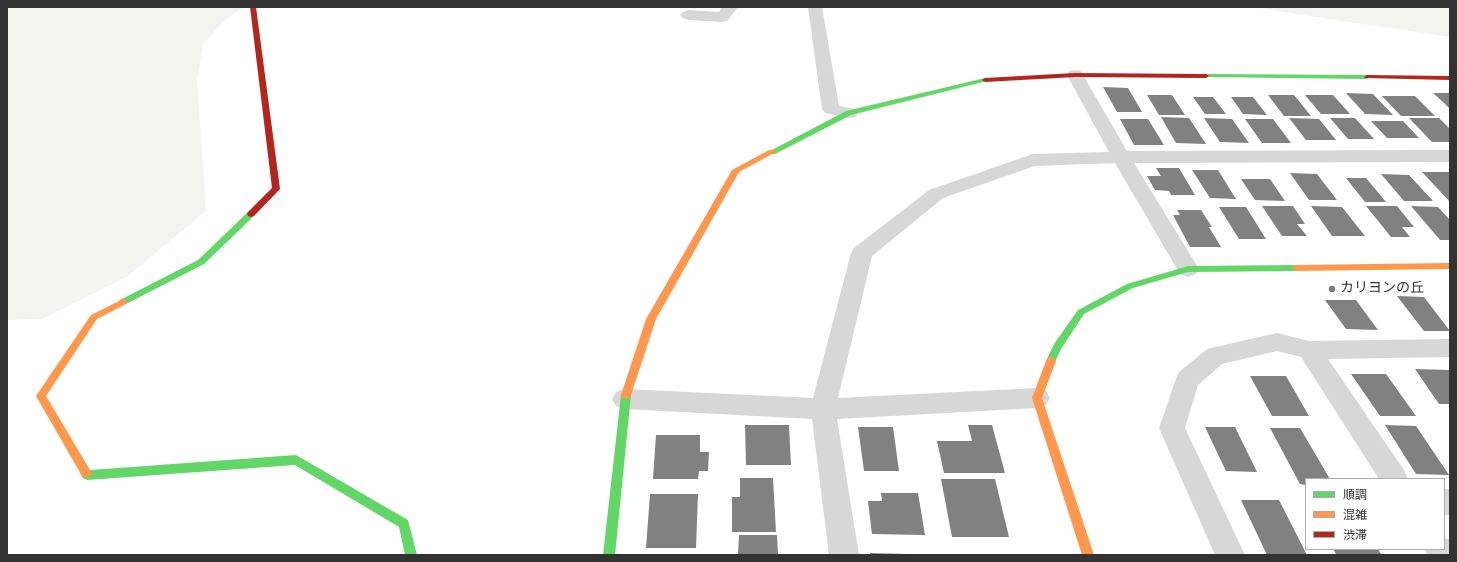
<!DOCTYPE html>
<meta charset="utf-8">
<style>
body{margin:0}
#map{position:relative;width:1457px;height:562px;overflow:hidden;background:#fff;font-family:"Source Sans 3","Noto Sans JP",sans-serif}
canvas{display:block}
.frame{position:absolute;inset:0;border:8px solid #333;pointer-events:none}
.legend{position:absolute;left:1305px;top:478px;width:140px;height:72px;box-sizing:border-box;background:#fff;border:1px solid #adadad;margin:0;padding:5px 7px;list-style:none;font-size:12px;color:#333}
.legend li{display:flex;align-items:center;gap:8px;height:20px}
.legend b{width:20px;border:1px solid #adadad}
</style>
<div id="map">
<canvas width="1457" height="562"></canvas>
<div class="frame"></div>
<ul class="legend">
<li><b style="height:5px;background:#63d668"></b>順調</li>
<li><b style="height:5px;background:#ff974d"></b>混雑</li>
<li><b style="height:5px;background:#b3261e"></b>渋滞</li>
</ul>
</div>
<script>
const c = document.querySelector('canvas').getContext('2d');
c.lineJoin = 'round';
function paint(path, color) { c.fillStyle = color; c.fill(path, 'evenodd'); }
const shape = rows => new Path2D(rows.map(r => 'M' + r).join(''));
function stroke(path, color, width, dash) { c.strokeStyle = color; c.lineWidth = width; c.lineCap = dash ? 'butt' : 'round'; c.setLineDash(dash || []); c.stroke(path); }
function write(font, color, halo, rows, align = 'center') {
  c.font = font + ' "Source Sans 3","Noto Sans JP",sans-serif'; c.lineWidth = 4; c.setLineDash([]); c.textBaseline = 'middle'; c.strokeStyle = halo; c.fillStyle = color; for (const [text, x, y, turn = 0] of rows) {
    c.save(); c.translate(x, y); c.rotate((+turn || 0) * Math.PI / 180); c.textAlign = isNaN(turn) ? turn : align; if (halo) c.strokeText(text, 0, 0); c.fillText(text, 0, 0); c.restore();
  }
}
paint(shape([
 [7,7,244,7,226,19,203,44,197,81,206,211,128,276,42,319,7,320],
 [1254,7,1450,7,1450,37,1303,15]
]), '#f1f5ed');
paint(shape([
 [1103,87,1128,88,1142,112,1117,112],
 [1346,93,1373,94,1393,115,1365,114],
 [1433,93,1450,93,1450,109,1443,102],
 [1147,95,1172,95,1185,115,1159,115],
 [1268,95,1294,95,1311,116,1284,116],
 [1305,95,1333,95,1350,114,1321,114],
 [1382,96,1415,96,1435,116,1401,116],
 [1193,97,1213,97,1226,114,1205,114],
 [1231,97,1253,97,1267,115,1243,114],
 [1161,117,1189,118,1206,144,1176,143],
 [1204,118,1232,119,1249,143,1220,142],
 [1289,118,1319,119,1336,140,1306,140],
 [1330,118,1355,118,1374,139,1348,139],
 [1409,118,1439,118,1450,129,1450,142,1432,142],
 [1120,119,1148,119,1164,145,1134,145],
 [1245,119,1273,119,1291,143,1262,143],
 [1371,121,1403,121,1419,138,1387,138],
 [1156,168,1179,168,1195,195,1171,195,1169,191,1155,190,1147,176,1161,176],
 [1192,170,1218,170,1236,199,1210,198],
 [1422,172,1450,172,1450,202],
 [1290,173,1317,174,1337,200,1309,200],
 [1381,174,1409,175,1433,201,1404,201],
 [1346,178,1366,178,1386,202,1365,202],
 [1241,179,1270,179,1285,201,1255,200],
 [1262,206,1293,206,1305,224,1297,224,1307,236,1282,236],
 [1311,206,1342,207,1365,236,1332,236],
 [1366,206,1397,206,1414,227,1402,227,1410,237,1391,237],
 [1411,206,1438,207,1450,220,1450,240,1440,240],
 [1219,207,1246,207,1266,239,1239,239],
 [1177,210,1201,210,1212,227,1209,227,1221,247,1190,247,1173,215,1180,215],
 [1397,296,1424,297,1450,331,1424,331],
 [1325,300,1356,300,1378,330,1346,329],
 [1415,369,1450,370,1450,404,1439,404],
 [1351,374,1386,374,1416,416,1380,416],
 [1250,376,1286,376,1309,416,1272,416],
 [745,425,789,425,791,465,746,465],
 [968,425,992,425,1005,473,944,473,937,441,972,441],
 [1385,425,1416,426,1449,475,1416,474],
 [858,427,893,427,899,471,864,471],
 [1205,427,1235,427,1257,472,1226,471],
 [1270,428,1300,428,1330,479,1306,479,1306,485,1300,484],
 [656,435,700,435,700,452,709,452,708,471,699,471,698,479,653,479],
 [740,478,773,478,776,532,732,532,732,497,740,497],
 [941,479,995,479,1009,537,952,537],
 [881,493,918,493,925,535,872,534,868,501,882,501],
 [650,494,698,494,696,548,646,548],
 [1241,500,1279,500,1307,555,1267,555],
 [739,535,777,535,778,555,738,555],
 [1333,549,1378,549,1381,554,1336,554],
 [870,553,908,554,908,555,870,555]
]), '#818181');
paint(shape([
 [723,7,738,7,728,20,723,22,688,20,683,18,680,15,683,12,688,10,719,12,723,7],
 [808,7,822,7,839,106,855,109,858,113,855,117,849,118,831,114,825,113,822,109,808,7],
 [1075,70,1081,71,1083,75,1127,151,1450,150,1450,162,1134,163,1199,269,1196,274,1188,277,1180,274,1115,163,1035,166,943,198,872,256,838,398,1037,388,1046,391,1050,398,1046,405,1037,408,837,419,859,555,829,555,812,419,625,409,616,406,612,399,616,392,625,389,813,398,851,253,854,248,929,190,1033,154,1109,152,1067,75,1069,71,1075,70],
 [1277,333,1309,341,1450,339,1450,357,1328,359,1404,470,1408,479,1379,479,1301,357,1277,351,1222,364,1198,385,1185,428,1245,555,1215,555,1159,428,1178,373,1207,349,1277,333],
 [1444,489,1450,489,1450,515,1444,515,1444,489],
 [1444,537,1450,540,1450,555,1427,555,1425,549,1444,549,1444,537]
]), '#d7d7d7');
paint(shape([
 [1206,74,1367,75,1370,77,1367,79,1204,77,1204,75,1206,74],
 [985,78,988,80,987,81,851,115,775,154,769,154,768,152,846,111,985,78],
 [251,211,254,212,255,214,254,216,204,264,126,304,120,304,118,302,120,300,198,260,248,212,251,211],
 [1296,265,1300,268,1296,271,1188,272,1133,288,1084,314,1061,349,1054,364,1051,365,1048,364,1046,361,1054,344,1078,310,1127,284,1188,266,1296,265],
 [626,391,630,392,631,395,615,555,603,555,621,395,622,392,626,391],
 [296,455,408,520,417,555,405,555,399,527,295,465,87,480,83,478,80,473,82,470,86,468,90,470,296,455]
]), '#63d668');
paint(shape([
 [769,150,775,150,776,152,739,172,656,319,631,395,630,398,626,399,622,398,621,395,646,319,732,170,769,150],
 [1450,263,1450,269,1296,271,1292,268,1296,265,1450,263],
 [123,299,126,300,128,302,126,304,97,319,46,396,90,470,92,473,90,476,86,478,82,476,36,396,91,315,123,299],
 [1051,357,1054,358,1056,361,1042,398,1094,555,1082,555,1032,398,1046,361,1048,358,1051,357]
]), '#ff974d');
paint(shape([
 [250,7,256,7,280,189,254,216,251,217,248,216,247,214,248,212,272,188,250,7],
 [1075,73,1206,74,1209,76,1206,78,1075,77,985,82,982,80,985,78,1075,73],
 [1367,75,1450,76,1450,80,1365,78,1364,77,1367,75]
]), '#b3261e');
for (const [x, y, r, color] of [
 [1332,289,4,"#7a7a7a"]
]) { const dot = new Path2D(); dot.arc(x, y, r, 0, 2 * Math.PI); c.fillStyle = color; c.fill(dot); stroke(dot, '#fff', 1.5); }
write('14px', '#333', '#fff', [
 ["カリヨンの丘",1340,289]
], 'left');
</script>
